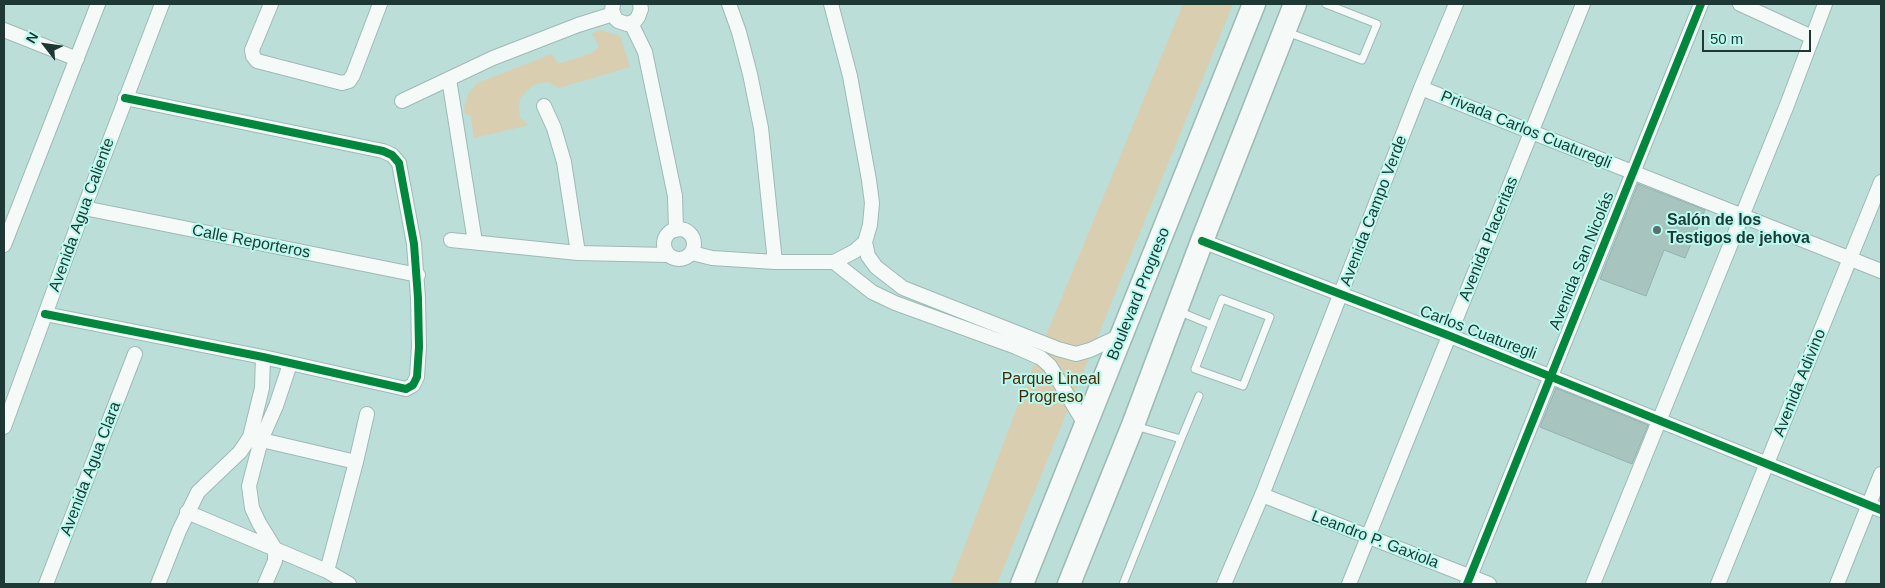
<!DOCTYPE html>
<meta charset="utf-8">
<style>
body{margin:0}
#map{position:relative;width:1885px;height:588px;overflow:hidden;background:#bbded8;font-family:Helvetica,sans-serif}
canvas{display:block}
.frame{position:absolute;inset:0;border:5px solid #1e3935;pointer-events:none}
.north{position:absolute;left:20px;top:20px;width:50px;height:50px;-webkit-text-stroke:4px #b9faef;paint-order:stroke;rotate:300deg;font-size:14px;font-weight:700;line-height:20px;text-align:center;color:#1e3935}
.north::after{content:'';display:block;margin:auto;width:18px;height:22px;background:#1e3935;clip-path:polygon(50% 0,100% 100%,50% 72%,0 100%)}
.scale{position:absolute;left:1702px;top:30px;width:109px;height:22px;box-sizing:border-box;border:2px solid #1e3935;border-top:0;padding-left:6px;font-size:15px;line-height:18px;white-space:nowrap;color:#1e3935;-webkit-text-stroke:4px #b9faef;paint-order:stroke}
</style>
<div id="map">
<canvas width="1885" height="588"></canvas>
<div class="frame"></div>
<div class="north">N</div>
<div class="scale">50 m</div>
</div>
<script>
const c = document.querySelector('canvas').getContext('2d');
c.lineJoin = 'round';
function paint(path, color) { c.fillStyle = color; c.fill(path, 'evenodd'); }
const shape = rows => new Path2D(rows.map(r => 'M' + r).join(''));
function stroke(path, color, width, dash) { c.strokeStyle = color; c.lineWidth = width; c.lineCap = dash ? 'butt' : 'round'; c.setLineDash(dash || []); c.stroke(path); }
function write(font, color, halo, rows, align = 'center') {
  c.font = font + ' Helvetica,sans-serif'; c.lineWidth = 4; c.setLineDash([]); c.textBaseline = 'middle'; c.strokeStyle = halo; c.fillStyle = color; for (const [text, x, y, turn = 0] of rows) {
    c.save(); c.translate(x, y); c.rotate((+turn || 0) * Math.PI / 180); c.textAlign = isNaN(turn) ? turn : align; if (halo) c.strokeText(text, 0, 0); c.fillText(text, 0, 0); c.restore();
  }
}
paint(shape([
 [1183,4,1233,4,997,584,950,584,1026,384],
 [600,30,620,36,630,67,559,88,548,82,533,85,520,98,519,107,520,118,529,125,474,138,471,116,464,113,465,104,469,93,477,83,552,54,558,64,592,53,599,46,592,34]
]), '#daceb1');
const building = shape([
 [1638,184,1705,210,1685,258,1664,250,1646,296,1600,279,1638,184],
 [1556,388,1648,425,1632,464,1540,427,1556,388]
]);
paint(building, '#a8c4bf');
stroke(building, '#95b1ad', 1);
const service = shape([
 [1287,32,1362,60,1377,24,1326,4],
 [1222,299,1270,317,1243,386,1195,369,1222,299],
 [1178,311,1212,325],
 [1181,439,1199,396],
 [1123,584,1181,439,1135,426]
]);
const minor = shape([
 [271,4,252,50,253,56,257,61,342,83,349,81,353,75,380,4],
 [613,4,612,10,615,18,618,21,627,24,635,21,638,17,641,9,640,4],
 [729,4,739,32,750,74,761,128,775,262],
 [831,4,850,76,869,180,872,203,870,225,865,242,868,256,876,267,903,288,1058,349,1076,354,1090,350,1122,335],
 [1740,4,1812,37],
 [631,23,645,52,675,196,676,230],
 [4,30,77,59],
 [449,79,475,242],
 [1421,88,1881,271],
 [402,101,493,58,578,25,613,14],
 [544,106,554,128,564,162,578,253],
 [84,208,418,275],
 '664 244a15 15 0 1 1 30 0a15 15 0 1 1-30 0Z',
 [451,240,578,253,668,255],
 [1202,241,1450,336,1881,510],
 [4,245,98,4],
 [692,253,712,258,775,262,834,262,855,251,865,242],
 [834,262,872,292,895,303,1016,347,1041,358,1050,366,1086,426],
 [45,314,263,357,406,389,413,385,417,377,419,347,418,298,414,244,399,163,392,155,383,151,125,98],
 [4,427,84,208,162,4],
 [253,438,356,462],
 [1262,495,1489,584],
 [187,512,327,571,349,584],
 [327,571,356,462,367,414],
 [46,584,135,354],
 [158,584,179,531,198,492,240,452,250,437,262,388,263,357],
 [265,584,275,561,275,549,259,523,252,508,249,486,261,440,276,406,290,364],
 [1224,584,1262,495,1421,88,1456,4],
 [1349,584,1583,4],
 [1467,584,1701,4],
 [1593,584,1787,105,1825,4],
 [1718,584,1881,182],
 [1837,584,1881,474]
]);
const primary = shape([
 [1022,584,1254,4],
 [1069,584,1133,425,1202,241,1295,4]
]);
stroke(service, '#9ebab5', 9);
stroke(minor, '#9ebab5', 16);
stroke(primary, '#9ebab5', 25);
stroke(service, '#f5faf9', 7);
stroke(minor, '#f5faf9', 14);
stroke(primary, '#f5faf9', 22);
stroke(shape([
 [1202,241,1450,336,1881,510],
 [45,314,263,357,406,389,413,385,417,377,419,347,418,298,414,244,399,163,392,155,383,151,125,98],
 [1467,584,1701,4]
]), '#00873e', 8);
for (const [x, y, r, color] of [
 [1657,230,5,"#55736e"]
]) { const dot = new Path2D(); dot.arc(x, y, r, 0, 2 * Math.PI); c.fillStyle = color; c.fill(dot); stroke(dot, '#b9faef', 2); }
write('16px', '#1e3935', '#b9faef', [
 ["Privada Carlos Cuaturegli",1526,130,22],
 ["Avenida Campo Verde",1374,211,-69],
 ["Avenida Agua Caliente",82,215,-70],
 ["Avenida Placeritas",1489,239,-68],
 ["Calle Reporteros",251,242,11],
 ["Avenida San Nicolás",1582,261,-68],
 ["Boulevard Progreso",1139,294,-68],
 ["Carlos Cuaturegli",1478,333,21],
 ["Avenida Adivino",1800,383,-68],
 ["Avenida Agua Clara",91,469,-69],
 ["Leandro P. Gaxiola",1375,540,21]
]);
write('bold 16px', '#1e3935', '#b9faef', [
 ["Salón de los",1667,221],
 ["Testigos de jehova",1667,239]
], 'left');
write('16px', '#4d2900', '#b9faef', [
 ["Parque Lineal",1051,380],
 ["Progreso",1051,398]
]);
</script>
